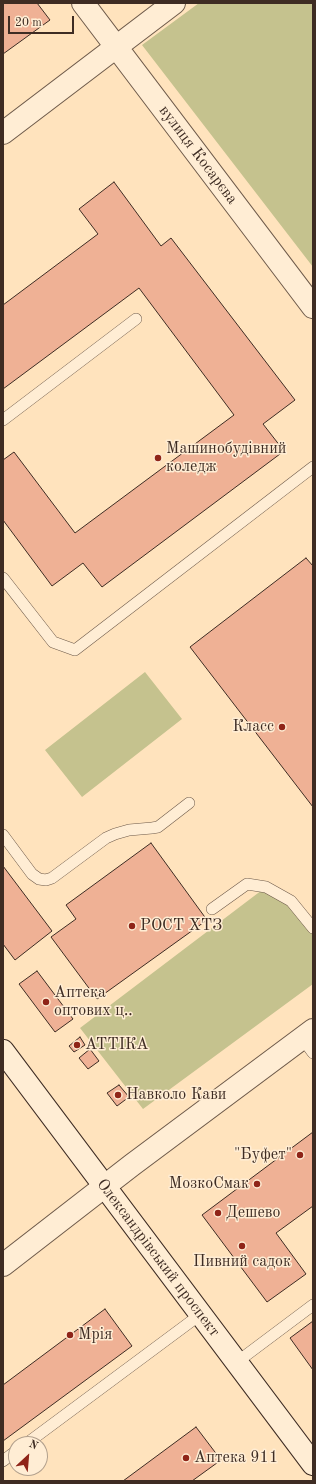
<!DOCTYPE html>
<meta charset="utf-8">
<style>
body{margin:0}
#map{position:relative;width:316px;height:1484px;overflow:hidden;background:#ffe3bd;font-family:"Old Standard TT",serif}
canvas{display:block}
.frame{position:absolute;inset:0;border:4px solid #3e2c23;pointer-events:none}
.north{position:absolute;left:8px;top:1436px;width:40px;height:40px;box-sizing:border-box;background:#ffedd4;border:1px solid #b2a08d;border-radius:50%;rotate:26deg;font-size:11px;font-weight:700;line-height:16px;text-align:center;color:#3e2c23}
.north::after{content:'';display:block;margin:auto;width:14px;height:18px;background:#8f2418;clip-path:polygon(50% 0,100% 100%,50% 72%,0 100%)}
.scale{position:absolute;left:8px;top:16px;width:66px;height:18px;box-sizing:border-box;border:2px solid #3e2c23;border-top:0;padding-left:5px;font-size:12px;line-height:14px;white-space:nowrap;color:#3e2c23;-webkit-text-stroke:3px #ffedd4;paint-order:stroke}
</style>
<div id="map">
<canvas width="316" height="1484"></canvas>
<div class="frame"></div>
<div class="north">N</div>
<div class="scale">20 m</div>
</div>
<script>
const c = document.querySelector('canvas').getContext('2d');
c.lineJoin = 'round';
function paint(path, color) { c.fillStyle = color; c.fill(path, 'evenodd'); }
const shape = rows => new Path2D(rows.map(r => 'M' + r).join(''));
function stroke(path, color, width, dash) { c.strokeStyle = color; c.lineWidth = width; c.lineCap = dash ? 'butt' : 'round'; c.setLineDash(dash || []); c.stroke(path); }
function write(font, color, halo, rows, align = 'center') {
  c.font = font + ' "Old Standard TT",serif'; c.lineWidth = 3; c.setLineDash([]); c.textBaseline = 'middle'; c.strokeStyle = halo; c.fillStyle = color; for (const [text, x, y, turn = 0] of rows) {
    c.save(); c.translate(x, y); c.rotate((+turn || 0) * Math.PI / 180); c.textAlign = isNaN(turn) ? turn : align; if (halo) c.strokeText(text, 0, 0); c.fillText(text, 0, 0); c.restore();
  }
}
paint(shape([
 [199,3,313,3,313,267,142,45],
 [145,672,182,719,82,797,45,750],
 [266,887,291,901,313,928,313,984,143,1109,80,1028]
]), '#c5c28e');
const building = shape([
 [5,3,37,3,50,20,3,54,3,4,5,3],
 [114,182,161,246,171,238,295,400,263,424,284,451,102,587,83,563,52,586,3,520,3,460,14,452,75,533,234,415,139,288,3,389,3,305,98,234,79,209,114,182],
 [306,558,313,566,313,807,190,647,306,558],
 [151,843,207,920,97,999,51,937,76,919,66,905,151,843],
 [3,866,52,931,15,960,3,944,3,866],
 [37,971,73,1019,55,1032,19,984,37,971],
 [80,1037,85,1045,74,1052,69,1046,80,1037],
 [90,1049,99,1061,88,1069,79,1058,90,1049],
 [119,1085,129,1097,117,1106,107,1093,119,1085],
 [313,1132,313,1206,276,1233,306,1274,267,1302,202,1215,313,1132],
 [105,1309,132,1346,3,1441,3,1385,105,1309],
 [313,1321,313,1370,290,1338,313,1321],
 [196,1427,221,1460,192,1481,123,1481,196,1427]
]);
paint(building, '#efb195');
stroke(building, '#3e2c23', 1);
const service = shape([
 [3,420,136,319],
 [3,578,53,642,75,650,313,467],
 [3,835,32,874,39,879,46,880,52,878,106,838,115,834,129,830,152,828,158,827,189,803],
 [212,909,247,884,266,887,291,901,313,928],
 [302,1038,313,1053],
 [237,1362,313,1305],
 [26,1444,201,1314],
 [3,1461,16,1451]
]);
const minor = shape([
 [83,3,313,307],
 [3,133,174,3]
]);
const tertiary = shape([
 [3,1265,132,1165,313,1030]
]);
const secondary = shape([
 [3,1051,313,1464]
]);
stroke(service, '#6e5a4a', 12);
stroke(minor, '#6e5a4a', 24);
stroke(tertiary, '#6e5a4a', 24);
stroke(secondary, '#3e2c23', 24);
stroke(service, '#ffedd4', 11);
stroke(minor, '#ffedd4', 22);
stroke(tertiary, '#ffedd4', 22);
stroke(secondary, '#ffedd4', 22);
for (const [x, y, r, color] of [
 [158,458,4,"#8f2418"],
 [282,727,4,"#8f2418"],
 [132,926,4,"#8f2418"],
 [46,1002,4,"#8f2418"],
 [77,1045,4,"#8f2418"],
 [118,1095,4,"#8f2418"],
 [300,1155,4,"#8f2418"],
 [257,1184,4,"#8f2418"],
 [218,1213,4,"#8f2418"],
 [242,1246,4,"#8f2418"],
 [70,1335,4,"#8f2418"],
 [186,1458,4,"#8f2418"]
]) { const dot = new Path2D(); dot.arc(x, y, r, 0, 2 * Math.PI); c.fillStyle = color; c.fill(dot); stroke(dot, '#ffedd4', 1.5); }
write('16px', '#3e2c23', '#ffedd4', [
 ["вулиця Косарєва",198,155,53],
 ["Олександрівський проспект",158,1258,53]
]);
write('16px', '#3e2c23', '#ffedd4', [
 ["Машинобудівний",166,449],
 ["коледж",166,467],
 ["Класс",274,727,"right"],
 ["РОСТ ХТЗ",140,926],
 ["Аптека",54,993],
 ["оптових ц‥",54,1011],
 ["АТТІКА",85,1045],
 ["Навколо Кави",126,1095],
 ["\"Буфет\"",292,1155,"right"],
 ["МозкоСмак",249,1184,"right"],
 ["Дешево",226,1213],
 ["Пивний садок",242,1262,"center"],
 ["Мрiя",78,1335],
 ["Аптека 911",194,1458]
], 'left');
</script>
